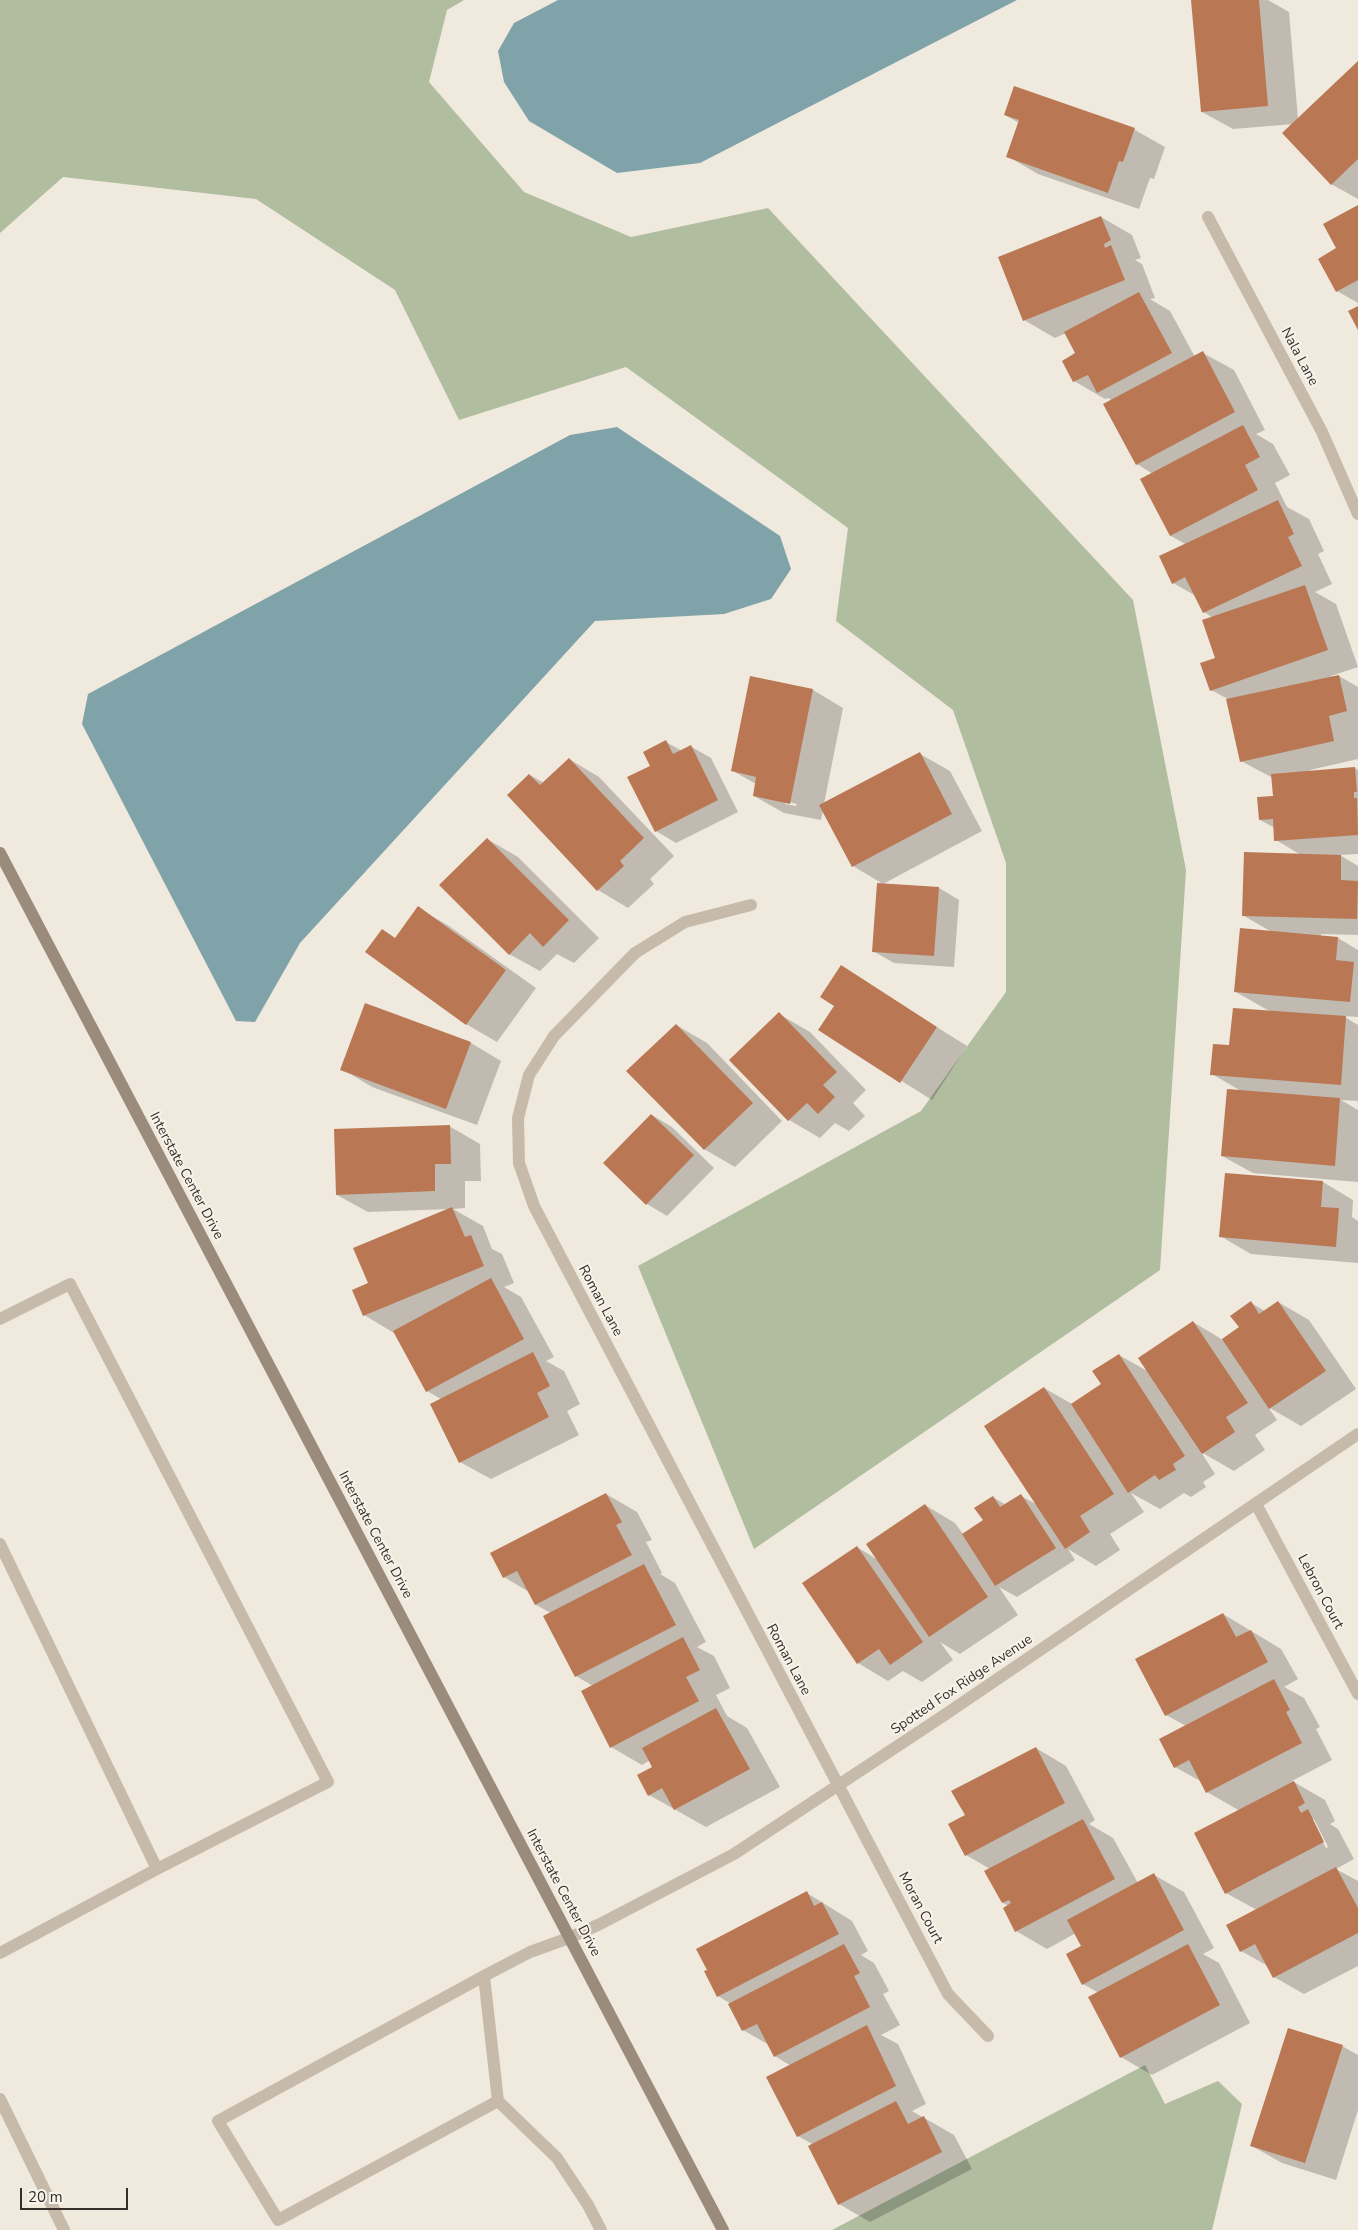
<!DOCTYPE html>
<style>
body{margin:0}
#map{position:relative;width:1358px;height:2230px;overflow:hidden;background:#f0e9de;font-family:"Nunito Sans",sans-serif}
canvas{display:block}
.scale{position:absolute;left:20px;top:2188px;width:108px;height:22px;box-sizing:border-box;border:2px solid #352e29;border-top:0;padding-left:6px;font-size:15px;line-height:18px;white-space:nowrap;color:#352e29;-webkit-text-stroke:4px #f8f3ea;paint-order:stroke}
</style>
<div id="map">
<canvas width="1358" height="2230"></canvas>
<div class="scale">20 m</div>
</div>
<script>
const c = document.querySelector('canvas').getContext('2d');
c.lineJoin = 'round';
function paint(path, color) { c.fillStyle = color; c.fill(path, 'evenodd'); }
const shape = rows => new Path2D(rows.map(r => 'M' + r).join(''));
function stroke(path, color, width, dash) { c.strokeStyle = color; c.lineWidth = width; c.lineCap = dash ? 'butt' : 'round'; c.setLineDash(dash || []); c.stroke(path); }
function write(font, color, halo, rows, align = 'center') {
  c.font = font + ' "Nunito Sans",sans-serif'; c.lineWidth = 4; c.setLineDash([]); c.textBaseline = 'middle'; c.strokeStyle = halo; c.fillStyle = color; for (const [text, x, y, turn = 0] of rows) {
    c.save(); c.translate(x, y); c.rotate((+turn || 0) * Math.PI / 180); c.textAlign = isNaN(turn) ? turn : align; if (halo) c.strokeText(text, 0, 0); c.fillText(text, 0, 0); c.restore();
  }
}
paint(shape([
 [0,0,464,0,447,10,429,82,524,192,631,237,768,208,1133,600,1186,870,1160,1270,754,1549,638,1266,921,1111,1006,992,1006,863,953,710,836,621,848,528,626,367,459,420,395,290,256,199,63,177,0,233],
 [1145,2065,1165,2104,1218,2081,1242,2104,1212,2230,832,2230]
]), '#b0bd9f');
paint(shape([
 [558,0,1017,0,700,163,617,173,529,121,504,82,498,51,514,23],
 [617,427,780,536,791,569,771,599,724,614,595,621,300,943,255,1022,236,1021,82,724,88,694,570,435]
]), '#80a3aa');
paint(shape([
 [1196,0,1268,0,1289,12,1298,119,1358,62,1358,199,1331,184,1294,124,1233,129,1202,112],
 [1015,87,1135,130,1165,147,1154,179,1150,178,1139,209,1038,174,1007,156,1019,123,1005,115],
 [1358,207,1358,303,1337,291,1338,249],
 [1101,217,1132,235,1141,258,1135,260,1142,264,1155,298,1150,299,1170,311,1195,357,1203,353,1234,370,1265,430,1256,434,1273,444,1290,475,1275,483,1287,507,1309,519,1324,551,1318,554,1332,584,1315,592,1336,604,1358,667,1331,676,1332,678,1339,676,1358,687,1358,759,1310,770,1311,772,1355,768,1358,770,1358,854,1340,855,1358,866,1358,935,1321,934,1321,937,1338,938,1358,950,1358,1017,1343,1016,1358,1025,1358,1101,1341,1100,1358,1110,1358,1182,1253,1173,1222,1156,1241,1091,1212,1074,1231,1046,1271,1012,1236,992,1272,932,1244,916,1301,855,1276,840,1275,828,1260,820,1274,798,1273,778,1241,761,1228,699,1211,690,1217,659,1213,618,1204,612,1196,596,1173,583,1187,545,1171,536,1141,480,1153,474,1137,464,1113,401,1108,398,1105,399,1074,381,1077,354,1066,333,1055,338,1024,320,999,258],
 [813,690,843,708,824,804,920,754,950,771,982,831,883,884,853,866,823,810,821,820,784,813,754,796,756,784,733,771],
 [785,801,797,804,796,806,785,804],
 [666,742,682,751,690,746,711,758,738,812,676,843,656,831],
 [569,759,599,777,674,856,650,879,654,884,628,908,598,890,530,775,544,783],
 [487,839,518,857,599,938,574,963,557,954,540,971,509,954],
 [939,888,959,900,954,967,894,963,873,951],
 [418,908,449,926,536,988,497,1042,466,1024,396,939],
 [841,967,967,1046,932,1100,820,1030,836,1006],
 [366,1005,471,1043,501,1061,477,1125,372,1087,342,1069],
 [779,1014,810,1032,866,1090,853,1103,865,1116,849,1131,835,1123,820,1138,789,1120,731,1060],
 [676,1025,707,1043,782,1121,735,1167,704,1149],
 [652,1115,672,1127,714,1168,667,1216,647,1204],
 [449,1126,480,1144,481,1181,465,1181,465,1208,453,1209,483,1226,492,1249,502,1254,514,1283,504,1287,521,1297,554,1357,546,1361,564,1371,580,1404,567,1411,579,1435,491,1479,460,1462,441,1399,427,1391,394,1333,364,1315,369,1284,449,1209,368,1212,337,1195],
 [1323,1182,1353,1200,1352,1217,1358,1221,1358,1263,1251,1254,1220,1236],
 [1278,1302,1309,1320,1356,1389,1301,1426,1268,1407,1277,1420,1255,1435,1265,1450,1234,1471,1201,1452,1215,1474,1203,1482,1206,1487,1191,1497,1184,1493,1160,1509,1131,1493,1144,1512,1110,1534,1120,1550,1096,1566,1068,1549,1075,1560,1017,1597,999,1587,1018,1615,960,1654,940,1642,953,1660,922,1682,903,1671,888,1681,858,1663,857,1547,878,1560,925,1505,955,1523,963,1534,984,1521,993,1497,1006,1505,1021,1496,1038,1505,1044,1388,1072,1404,1103,1384,1119,1355,1149,1372,1193,1322,1223,1340,1240,1328,1251,1303,1265,1311],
 [606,1494,637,1512,652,1540,646,1542,662,1573,660,1574,675,1583,706,1642,697,1647,714,1656,730,1688,716,1695,727,1716,747,1728,780,1787,706,1827,649,1795,654,1768,650,1760,642,1765,611,1747,593,1686,576,1676,545,1616,551,1613,536,1605,529,1592,504,1577,492,1553],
 [1223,1614,1281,1649,1298,1679,1284,1687,1304,1698,1320,1727,1316,1729,1332,1760,1292,1781,1325,1800,1335,1821,1330,1824,1338,1829,1354,1859,1336,1869,1358,1881,1358,1966,1304,1994,1274,1977,1268,1966,1241,1951,1257,1910,1226,1893,1240,1811,1207,1792,1202,1782,1175,1767,1186,1726,1166,1715],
 [1311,1819,1314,1819,1328,1847,1326,1848],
 [1036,1748,1066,1766,1095,1820,1089,1824,1113,1838,1138,1883,1154,1875,1184,1892,1214,1948,1203,1954,1219,1963,1250,2023,1152,2075,1121,2057,1099,1993,1083,1984,1083,1946,1076,1933,1047,1949,1016,1931,1009,1906,1003,1903,990,1869,966,1855,966,1816],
 [807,1893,852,1921,868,1951,861,1955,874,1963,889,1991,883,1994,900,2025,881,2035,898,2044,926,2104,912,2111,954,2135,972,2169,870,2222,839,2204,814,2145,798,2136,791,2066,775,2056,769,2045,743,2030,731,2004,718,1996],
 [1342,2046,1358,2055,1358,2110,1336,2180,1282,2163,1252,2146]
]), '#0003');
paint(shape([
 [1191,0,1259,0,1268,106,1201,112],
 [1358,61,1358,159,1331,185,1282,133],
 [1014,86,1135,128,1123,162,1119,161,1108,193,1006,157,1019,120,1004,115],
 [1358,205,1358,280,1336,292,1318,259,1336,248,1323,224],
 [1101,216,1111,240,1104,244,1105,248,1111,245,1125,280,1023,321,998,257],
 [1139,292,1172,353,1097,393,1088,375,1073,382,1062,361,1075,353,1064,332],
 [1358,306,1358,330,1348,311],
 [1203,351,1235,412,1136,465,1103,404],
 [1243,425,1260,457,1245,465,1258,490,1170,536,1140,479],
 [1278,500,1294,534,1288,537,1302,566,1203,613,1185,577,1172,584,1159,556],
 [1305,585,1328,650,1210,691,1200,663,1215,658,1202,620],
 [1339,675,1347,711,1329,716,1334,741,1240,762,1226,699],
 [750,676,813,689,790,804,753,796,756,777,731,771],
 [666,740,673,754,691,745,718,800,655,832,627,777,650,766,643,752],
 [920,752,952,814,852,867,819,805],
 [569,758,644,838,620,861,624,866,597,891,507,795,529,774,540,785],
 [1355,767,1357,792,1354,792,1354,798,1357,798,1358,835,1274,841,1273,819,1259,820,1257,797,1273,796,1271,774],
 [487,838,569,920,543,947,530,933,509,955,439,885],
 [1244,852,1341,855,1341,880,1358,881,1357,919,1242,916],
 [877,883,939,887,934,956,872,952],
 [418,906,506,970,466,1025,365,952,382,929,395,938],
 [1240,928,1338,937,1336,960,1354,962,1350,1002,1234,992],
 [841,965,937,1027,900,1083,818,1030,834,1006,820,997],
 [365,1003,471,1042,446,1109,340,1070],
 [1233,1008,1346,1016,1341,1085,1210,1075,1213,1044,1229,1045],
 [779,1012,837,1072,823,1085,835,1097,818,1114,807,1103,788,1121,729,1060],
 [676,1024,753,1103,704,1150,626,1071],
 [1227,1089,1340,1098,1335,1166,1221,1156],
 [651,1114,694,1155,646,1205,603,1163],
 [450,1125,451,1164,435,1164,435,1191,336,1195,334,1129],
 [1225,1173,1323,1181,1321,1207,1339,1208,1336,1247,1219,1237],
 [452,1207,465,1237,471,1235,484,1266,363,1316,352,1290,368,1283,353,1248],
 [491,1278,524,1339,426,1392,393,1331],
 [1251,1301,1259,1314,1278,1301,1326,1371,1269,1409,1222,1339,1239,1327,1230,1316],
 [1193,1321,1248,1403,1226,1417,1235,1432,1202,1454,1138,1358],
 [533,1352,550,1386,537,1393,549,1417,459,1463,430,1404],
 [1119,1354,1185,1456,1173,1464,1176,1470,1159,1480,1155,1475,1128,1493,1071,1404,1101,1384,1092,1371],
 [1044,1387,1114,1494,1080,1516,1090,1532,1065,1549,984,1426],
 [606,1493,622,1522,616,1525,632,1555,535,1605,517,1571,503,1578,490,1553],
 [1021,1494,1056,1548,995,1586,962,1534,983,1520,974,1508,993,1496,1000,1507],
 [925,1504,988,1597,929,1637,866,1544],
 [857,1546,923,1642,890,1665,879,1649,857,1664,802,1583],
 [644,1564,676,1625,575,1677,543,1616],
 [1223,1613,1236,1637,1251,1630,1268,1662,1165,1716,1135,1659],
 [683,1637,700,1670,686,1677,699,1701,610,1748,581,1691],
 [1274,1679,1290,1710,1286,1712,1302,1743,1206,1793,1189,1760,1174,1768,1159,1739],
 [716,1708,750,1769,674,1810,662,1788,648,1796,637,1775,652,1767,642,1748],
 [1036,1747,1065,1803,965,1856,948,1824,965,1815,951,1791],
 [1294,1781,1305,1803,1298,1807,1301,1813,1308,1809,1324,1842,1225,1894,1194,1833],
 [1083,1819,1115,1879,1015,1932,1003,1908,1011,1903,1009,1900,1002,1903,984,1871],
 [1336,1867,1358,1908,1358,1933,1273,1978,1255,1944,1240,1952,1226,1925],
 [1154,1873,1184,1930,1082,1985,1066,1954,1081,1946,1067,1920],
 [807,1891,814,1906,822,1902,839,1934,717,1997,704,1971,707,1970,696,1949],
 [844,1944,860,1973,854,1976,870,2007,774,2057,757,2024,742,2031,728,2004],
 [1188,1944,1220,2005,1120,2058,1088,1997],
 [867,2025,896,2086,797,2137,766,2077],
 [1288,2028,1343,2045,1305,2163,1250,2146],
 [896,2101,908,2124,924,2116,942,2152,838,2205,808,2146]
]), '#b97753');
stroke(shape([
 [0,1319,70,1284,328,1782,157,1869,0,1953],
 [0,1544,157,1869],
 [484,1976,498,2101,278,2220,218,2121,484,1976,530,1952,569,1938],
 [0,2099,64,2230],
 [498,2101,557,2158,588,2205,601,2230]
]), '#c6bbab', 12);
stroke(shape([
 [1208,217,1322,432,1358,514],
 [751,905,685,922,635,953,554,1036,529,1075,518,1118,519,1163,534,1206,928,1956,948,1994,988,2036],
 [1256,1504,1358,1694],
 [569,1938,600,1924,734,1854,943,1716,1358,1434]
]), '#c6bbab', 12);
stroke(shape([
 [0,853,723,2230]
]), '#9a8b7c', 12);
write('14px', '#352e29', '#f8f3ea', [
 ["Nala Lane",1299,357,62],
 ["Interstate Center Drive",186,1176,62],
 ["Roman Lane",600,1301,62],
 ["Interstate Center Drive",375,1535,62],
 ["Lebron Court",1320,1592,62],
 ["Roman Lane",788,1660,62],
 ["Spotted Fox Ridge Avenue",962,1685,-34],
 ["Interstate Center Drive",563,1893,62],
 ["Moran Court",920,1908,62]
]);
</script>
